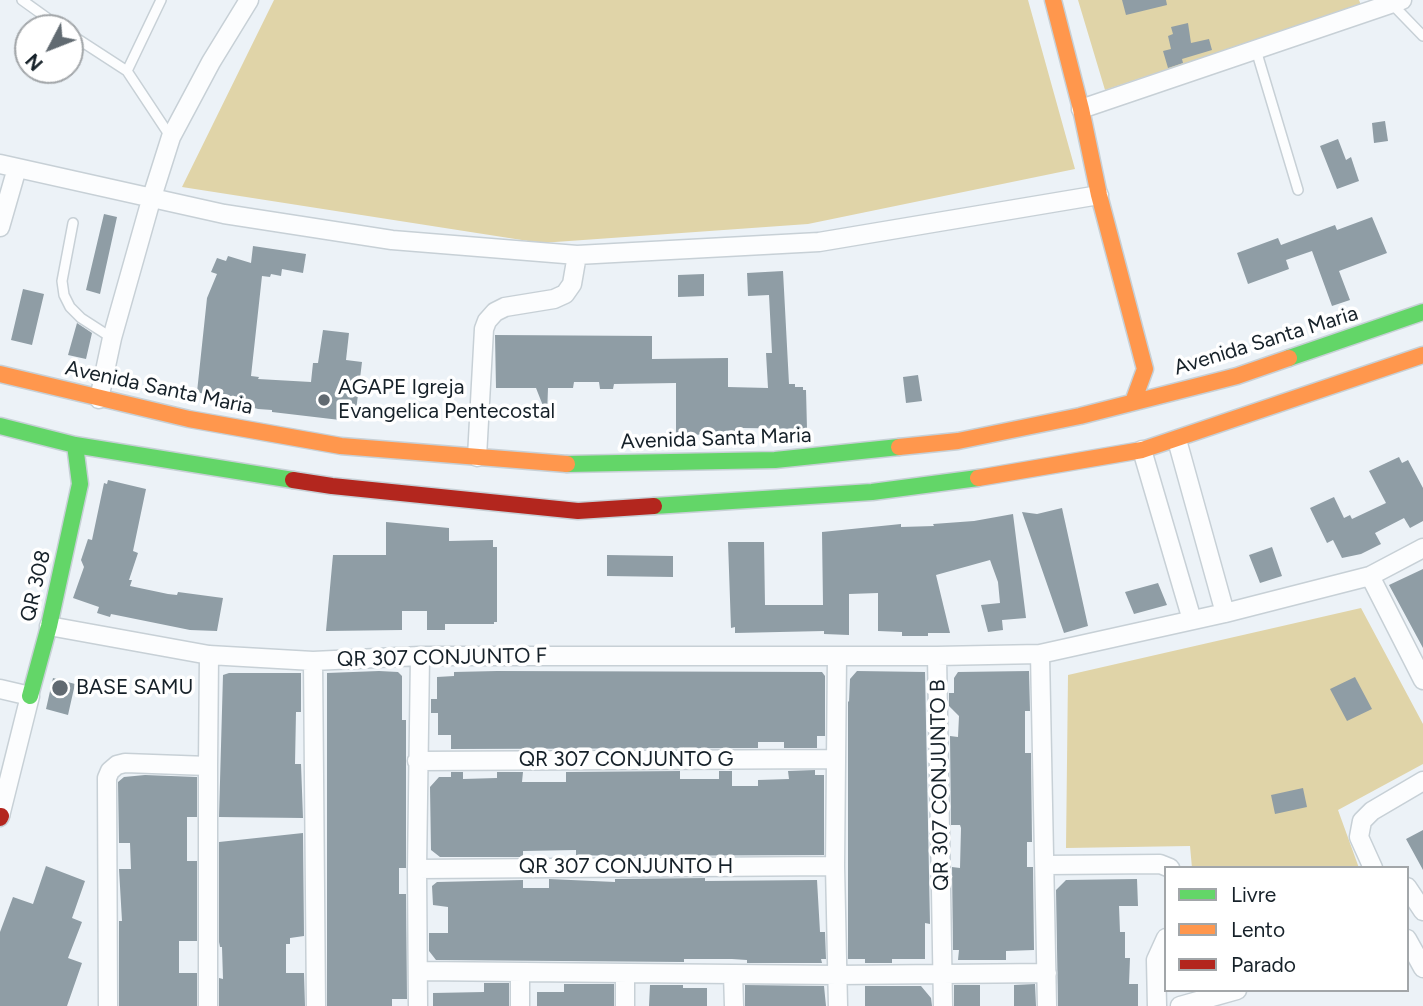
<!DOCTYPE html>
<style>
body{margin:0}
#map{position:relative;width:1423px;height:1006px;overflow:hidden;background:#ecf2f7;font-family:Figtree,sans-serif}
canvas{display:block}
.legend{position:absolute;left:1164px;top:866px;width:245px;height:126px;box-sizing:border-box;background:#fff;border:2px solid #a2a6a9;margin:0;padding:9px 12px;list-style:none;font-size:21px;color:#162129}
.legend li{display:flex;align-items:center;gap:14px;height:35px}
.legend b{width:35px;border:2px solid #a2a6a9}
.north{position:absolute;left:14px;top:14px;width:70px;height:70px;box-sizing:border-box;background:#fff;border:2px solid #a2a6a9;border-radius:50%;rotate:228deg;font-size:19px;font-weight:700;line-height:28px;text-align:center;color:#162129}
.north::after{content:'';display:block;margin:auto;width:24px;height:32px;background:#616a71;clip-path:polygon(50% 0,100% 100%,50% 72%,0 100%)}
</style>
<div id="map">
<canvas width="1423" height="1006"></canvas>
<ul class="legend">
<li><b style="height:9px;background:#63d668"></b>Livre</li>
<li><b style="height:9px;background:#ff974d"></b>Lento</li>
<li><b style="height:9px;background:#b3261e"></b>Parado</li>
</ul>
<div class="north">N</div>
</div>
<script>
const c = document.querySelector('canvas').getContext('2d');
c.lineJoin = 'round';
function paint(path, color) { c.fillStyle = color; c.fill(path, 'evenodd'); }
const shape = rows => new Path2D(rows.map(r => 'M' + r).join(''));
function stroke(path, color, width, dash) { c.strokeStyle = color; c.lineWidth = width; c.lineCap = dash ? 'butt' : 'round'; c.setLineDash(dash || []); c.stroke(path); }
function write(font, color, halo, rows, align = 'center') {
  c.font = font + ' Figtree,sans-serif'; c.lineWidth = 7; c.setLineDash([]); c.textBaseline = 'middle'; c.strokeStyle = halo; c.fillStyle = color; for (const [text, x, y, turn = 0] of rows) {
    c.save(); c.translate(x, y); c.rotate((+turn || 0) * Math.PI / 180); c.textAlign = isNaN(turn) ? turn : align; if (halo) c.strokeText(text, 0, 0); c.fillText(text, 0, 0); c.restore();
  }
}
paint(shape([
 [274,0,1028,0,1075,169,808,224,541,243,182,187],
 [1078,0,1359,0,1361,5,1105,90],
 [1361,608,1423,724,1423,764,1338,810,1359,868,1192,868,1190,846,1066,848,1068,675]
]), '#e0d4a8');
paint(shape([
 [1122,0,1166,0,1167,5,1126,15],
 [1188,23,1191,43,1209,39,1212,50,1182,59,1183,63,1168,68,1163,51,1171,49,1168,36,1173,34,1171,27],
 [1385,121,1388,141,1374,143,1372,123],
 [1338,139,1346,160,1351,157,1359,181,1337,189,1320,146],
 [104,214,117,217,100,294,86,290],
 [1372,217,1387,253,1339,271,1350,300,1332,306,1312,251,1286,260,1289,269,1248,284,1237,253,1278,238,1281,245,1335,225,1337,230],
 [253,246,306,254,303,273,282,269,281,276,271,274,270,277,262,276,251,376,259,377,258,379,311,382,313,363,318,363,323,330,349,333,346,360,362,362,355,419,343,417,340,420,272,412,272,410,258,409,197,392,207,298,217,274,211,272,217,258,226,261,228,256,251,263],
 [783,271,789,384,795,384,795,387,803,387,803,390,806,390,807,429,743,428,743,434,676,435,676,383,614,384,613,389,600,389,599,382,574,382,573,388,548,388,547,416,536,388,496,388,495,335,652,336,652,359,728,358,728,387,768,388,766,353,772,353,769,295,748,296,747,273],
 [704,274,704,296,678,297,678,275],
 [23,289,44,294,32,345,11,340],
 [77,323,92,333,86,359,68,355],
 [918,375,922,401,906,403,903,377],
 [1399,457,1402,463,1408,460,1423,488,1423,521,1410,528,1404,518,1375,533,1381,544,1361,554,1342,558,1333,540,1327,543,1310,508,1334,497,1344,518,1350,515,1352,519,1386,503,1369,471],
 [108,480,146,489,133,551,138,553,129,580,132,580,130,586,168,594,177,595,178,592,223,598,217,631,190,630,111,614,110,617,97,613,99,607,73,598,84,567,81,560,88,539,92,540,104,483,107,484],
 [1062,508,1088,626,1064,633,1022,512,1037,514],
 [1013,514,1026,618,1002,620,1003,630,988,632,981,605,1000,603,998,582,990,560,936,575,950,633,928,633,928,636,902,636,902,632,878,631,878,593,849,594,849,635,824,634,824,631,735,633,735,627,731,628,728,542,764,542,765,605,823,605,822,532,901,524,901,527,934,526,933,524,974,521],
 [386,522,449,528,449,541,493,540,493,547,497,547,497,622,494,622,494,624,445,624,445,630,427,630,427,611,402,611,402,630,326,631,333,555,386,555],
 [1272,547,1282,576,1260,583,1249,555],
 [607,555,673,556,673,577,607,576],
 [1423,569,1423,648,1389,585],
 [1158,583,1167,605,1134,614,1125,592],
 [379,671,398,672,402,676,402,720,406,720,406,868,399,868,399,894,406,894,407,999,392,999,392,1006,327,1006,327,673],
 [497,671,822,672,825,676,825,736,817,736,817,748,784,748,784,742,758,742,758,748,451,749,451,735,438,735,438,713,431,713,431,699,437,699,437,677,454,676,454,672],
 [857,671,925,672,930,924,925,923,925,959,892,959,892,963,865,963,865,959,848,959,848,701,849,702,850,679],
 [1029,671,1030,711,1025,711,1025,753,1031,753,1032,842,1027,842,1027,867,1033,867,1034,950,1006,951,1006,960,958,960,959,950,953,950,952,867,960,868,961,828,960,825,951,825,950,736,958,737,959,716,949,706,949,693,954,693,954,678,958,672],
 [229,673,301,673,301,712,296,712,295,764,301,764,303,818,219,817,223,675],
 [1355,677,1372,709,1347,721,1330,689],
 [53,678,75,684,68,715,46,709],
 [815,770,815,775,824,775,824,855,616,856,576,855,576,850,523,851,523,857,440,857,431,850,430,787,439,777,451,777,451,772,463,772,463,779,497,778,497,772,523,772,522,782,566,782,566,772,680,771,680,779,719,779,719,771,732,771,732,786,758,786,758,780,789,779,788,771],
 [145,775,197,777,197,817,187,817,187,861,197,861,197,941,179,941,179,973,197,973,197,1006,119,1006,119,921,122,921,119,869,131,869,130,843,119,843,118,782,124,777],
 [1303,788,1307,807,1275,814,1271,795],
 [1423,830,1423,870,1406,839],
 [303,833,304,936,290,938,290,944,286,944,286,973,304,973,305,1006,219,1006,219,978,223,979,222,947,220,947,219,942,219,842],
 [46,866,85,881,72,918,82,922,68,958,82,963,67,1006,0,1006,0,932,13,897,33,904],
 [705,878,705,881,817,880,820,932,825,932,826,959,821,959,822,963,747,963,747,960,732,959,684,959,684,962,436,960,429,951,429,933,448,933,448,907,433,905,432,886,437,882,523,880,523,888,549,888,549,879,615,882,615,879],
 [1137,879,1138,906,1119,906,1120,932,1125,932,1125,958,1130,958,1129,984,1138,984,1138,1006,1058,1006,1056,890,1066,880],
 [484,983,509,983,509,1006,433,1006,433,993,484,992],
 [564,984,614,984,614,1006,537,1006,537,992,564,992],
 [1035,984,1036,1006,1014,1006,1014,985],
 [650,985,683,985,683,988,707,988,707,1006,649,1006],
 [745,985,824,986,826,1006,745,1006],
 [954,985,980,985,980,1006,954,1006],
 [865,986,921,986,931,998,932,1006,865,1006]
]), '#8f9da5');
const lane = shape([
 [22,0,61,28],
 [1392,4,1423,36],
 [70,34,127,71,170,136],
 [1256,50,1298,190],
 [127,71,161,0],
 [73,223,62,281,64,295,70,307,81,318,112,338]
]);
const street = shape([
 [1081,109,1402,0],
 [0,164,224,214,392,240,577,255,819,242,1099,195],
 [0,227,17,168],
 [99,399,112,338,151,200,171,137,211,62,249,0],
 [1177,440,1225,613],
 [1142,450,1192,620],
 [477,457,484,329,487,321,495,312,505,307,554,299,565,294,572,284,577,255],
 [1370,576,1423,680],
 [49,626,209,655,313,661,420,656,937,656,1040,654,1225,613,1370,576,1423,548],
 [1040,654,1047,1006],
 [837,656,835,866,838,1006],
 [937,656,943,1006],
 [313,661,316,1006],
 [0,689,30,696,0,816],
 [417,761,836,759],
 [208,766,209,655],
 [1046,865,1160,864,1170,868],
 [1373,868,1359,837,1362,821,1372,811,1423,781],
 [417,869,835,866],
 [1407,887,1423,911],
 [1407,939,1423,968],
 [419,971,838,975,1047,973],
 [520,972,520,1006],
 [625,973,625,1006],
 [733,974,734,1006],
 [108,1006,107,778,110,771,117,765,125,763,208,766,208,1006],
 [418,1006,417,869,420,656],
 [1157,1006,1156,960,1166,938],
 [1180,1006,1237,990]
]);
const fast = shape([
 [1289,358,1423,312],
 [0,426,75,445,293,480],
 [567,464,775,460,899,447],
 [654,506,872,492,978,478],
 [30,696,49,626,80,484,75,445]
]);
const slow = shape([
 [1053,0,1081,109,1099,195,1145,369,1133,402],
 [0,374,189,419,341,446,567,464],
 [899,447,958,441,1080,416,1237,376,1289,358],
 [978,478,1142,450,1423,355]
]);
const jam = shape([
 [293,480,332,486,578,511,654,506],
 [0,818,1,816]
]);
stroke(lane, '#c7d0d6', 12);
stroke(street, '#c7d0d6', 21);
stroke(fast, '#c7d0d6', 19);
stroke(slow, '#c7d0d6', 19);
stroke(jam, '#c7d0d6', 19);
stroke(lane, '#fcfdfe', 9);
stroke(street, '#fcfdfe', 18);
stroke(fast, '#63d668', 16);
stroke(slow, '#ff974d', 16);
stroke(jam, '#b3261e', 16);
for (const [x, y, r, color] of [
 [324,400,7,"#616a71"],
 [60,688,9,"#616a71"]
]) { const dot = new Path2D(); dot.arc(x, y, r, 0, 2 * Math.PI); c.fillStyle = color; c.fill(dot); stroke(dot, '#fff', 2.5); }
write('21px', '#162129', '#fff', [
 ["Avenida Santa Maria",1266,341,-17],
 ["Avenida Santa Maria",159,388,12],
 ["Avenida Santa Maria",716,439,-2],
 ["QR 308",36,586,-77],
 ["QR 307 CONJUNTO F",442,658,-1],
 ["QR 307 CONJUNTO G",626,760],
 ["QR 307 CONJUNTO B",940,785,-91],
 ["QR 307 CONJUNTO H",626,867]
]);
write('21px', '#162129', '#fff', [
 ["AGAPE Igreja",338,388],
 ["Evangelica Pentecostal",338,412],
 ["BASE SAMU",76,688]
], 'left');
</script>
